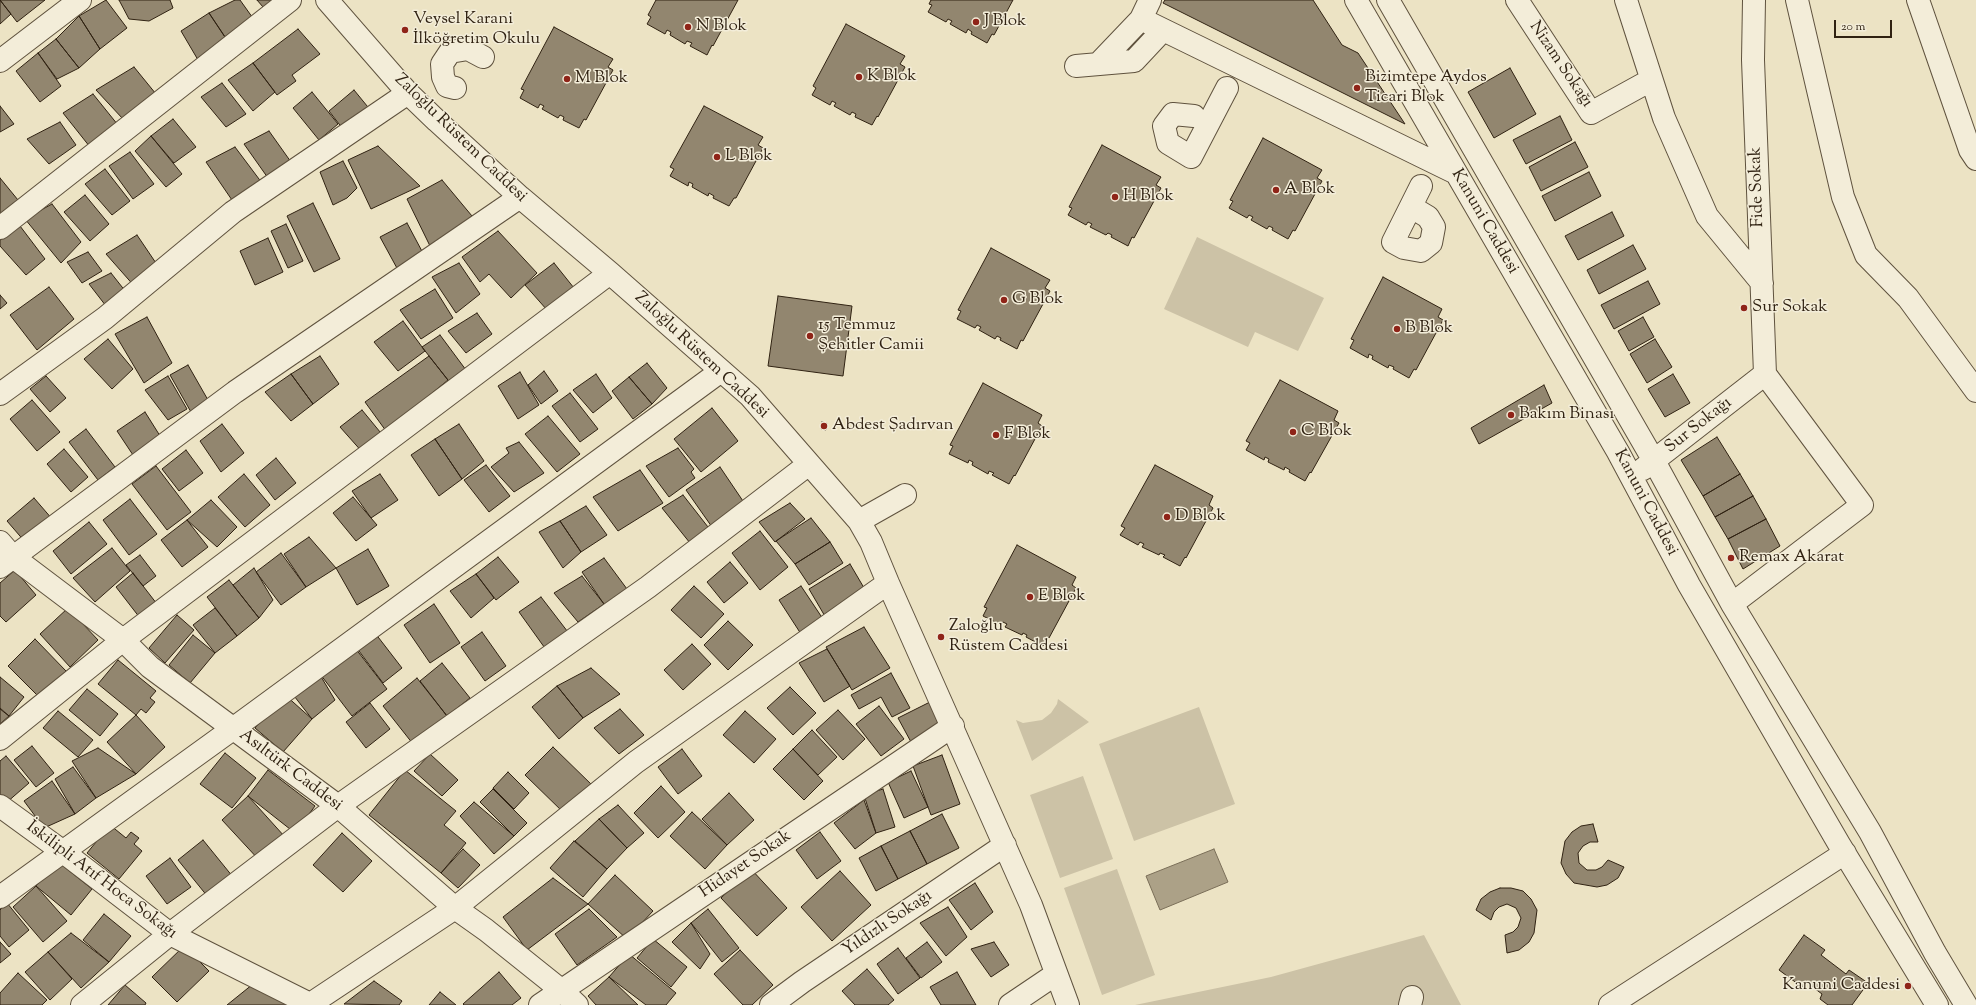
<!DOCTYPE html>
<meta charset="utf-8">
<style>
body{margin:0}
#map{position:relative;width:1976px;height:1005px;overflow:hidden;background:#ece3c4;font-family:"Sorts Mill Goudy",serif}
canvas{display:block}
.scale{position:absolute;left:1834px;top:20px;width:58px;height:18px;box-sizing:border-box;border:2px solid #302212;border-top:0;padding-left:5px;font-size:12px;line-height:14px;white-space:nowrap;color:#302212;-webkit-text-stroke:3px #f3edd9;paint-order:stroke}
</style>
<div id="map">
<canvas width="1976" height="1005"></canvas>
<div class="scale">20 m</div>
</div>
<script>
const c = document.querySelector('canvas').getContext('2d');
c.lineJoin = 'round';
function paint(path, color) { c.fillStyle = color; c.fill(path, 'evenodd'); }
const shape = rows => new Path2D(rows.map(r => 'M' + r).join(''));
function stroke(path, color, width, dash) { c.strokeStyle = color; c.lineWidth = width; c.lineCap = dash ? 'butt' : 'round'; c.setLineDash(dash || []); c.stroke(path); }
function write(font, color, halo, rows, align = 'center') {
  c.font = font + ' "Sorts Mill Goudy",serif'; c.lineWidth = 3; c.setLineDash([]); c.textBaseline = 'middle'; c.strokeStyle = halo; c.fillStyle = color; for (const [text, x, y, turn = 0] of rows) {
    c.save(); c.translate(x, y); c.rotate((+turn || 0) * Math.PI / 180); c.textAlign = isNaN(turn) ? turn : align; if (halo) c.strokeText(text, 0, 0); c.fillText(text, 0, 0); c.restore();
  }
}
paint(shape([
 [1197,237,1324,298,1298,351,1255,332,1248,347,1164,309],
 [1058,699,1089,722,1032,761,1016,720,1023,723,1042,720,1051,713,1057,704],
 [1199,707,1235,804,1134,841,1099,744],
 [1083,776,1113,859,1060,878,1030,795],
 [1117,869,1155,975,1102,995,1064,888],
 [1424,935,1461,1005,1135,1005,1271,977]
]), '#ccc2a6');
const water = shape([
 [1214,849,1228,882,1160,910,1146,876,1214,849]
]);
paint(water, '#aca187');
stroke(water, '#7a6e58', 1);
const building = shape([
 [0,0,45,0,17,22,0,0],
 [0,0,11,14,0,24,0,0],
 [106,0,127,28,100,49,79,16,106,0],
 [119,0,170,0,173,8,149,21,129,19,119,0],
 [235,0,240,0,255,21,227,40,209,13,235,0],
 [257,0,290,0,269,14,257,0],
 [656,0,738,0,713,46,712,45,707,55,690,46,692,43,687,41,685,44,670,35,671,32,667,30,665,34,647,24,651,17,648,15,656,0],
 [931,0,1013,0,994,35,992,34,987,43,971,34,972,32,968,29,966,33,950,24,952,21,948,19,946,22,928,12,932,5,929,4,931,0],
 [1165,0,1313,0,1342,45,1358,53,1405,124,1163,3,1165,0],
 [209,13,227,40,201,65,181,31,209,13],
 [79,16,100,49,79,68,56,39,79,16],
 [846,24,905,56,900,64,905,67,878,117,877,116,872,125,855,117,856,114,852,112,850,115,834,106,836,103,832,101,830,105,812,95,816,88,813,86,846,24],
 [554,27,613,59,608,67,613,70,586,120,584,119,579,128,563,120,564,117,560,115,558,118,542,109,544,106,540,104,538,108,520,98,524,90,521,89,554,27],
 [298,29,320,54,292,75,296,81,277,95,253,63,298,29],
 [56,39,79,68,57,79,38,53,56,39],
 [38,53,61,86,40,102,16,71,38,53],
 [253,63,275,92,253,111,228,80,253,63],
 [134,67,156,94,123,119,96,90,134,67],
 [1510,68,1536,114,1494,138,1468,92,1510,68],
 [222,83,246,114,226,127,201,97,222,83],
 [354,90,372,112,346,133,329,111,354,90],
 [312,92,338,124,319,140,293,108,312,92],
 [93,94,118,125,90,147,63,113,93,94],
 [0,106,14,124,0,132,0,106],
 [704,106,763,137,758,145,763,148,736,198,734,198,729,206,713,198,714,196,709,193,708,196,692,187,693,184,689,182,688,186,670,176,674,169,670,167,704,106],
 [1560,116,1572,140,1526,164,1513,140,1560,116],
 [173,119,196,147,174,163,151,136,173,119],
 [60,122,76,145,49,164,27,139,60,122],
 [269,131,291,162,268,178,244,144,269,131],
 [151,136,182,174,166,187,135,151,151,136],
 [1263,138,1322,170,1317,178,1322,181,1295,231,1293,230,1288,239,1272,230,1273,228,1269,226,1267,229,1251,220,1253,217,1249,215,1247,218,1229,208,1233,201,1230,200,1263,138],
 [1575,142,1588,167,1541,191,1529,167,1575,142],
 [1102,145,1161,177,1156,185,1161,188,1134,238,1132,237,1128,246,1111,237,1112,235,1108,233,1106,235,1090,227,1092,224,1088,222,1086,225,1068,215,1072,208,1069,207,1102,145],
 [378,146,420,186,371,209,348,160,378,146],
 [235,147,262,183,234,203,206,162,235,147],
 [130,152,154,184,133,199,109,166,130,152],
 [343,161,357,188,347,198,333,205,320,172,343,161],
 [105,169,130,201,112,215,85,184,105,169],
 [1589,172,1601,196,1555,221,1542,196,1589,172],
 [0,178,18,200,0,214,0,178],
 [442,180,472,216,431,248,407,199,442,180],
 [85,195,109,224,90,241,64,212,85,195],
 [313,203,340,259,314,272,287,216,313,203],
 [52,204,81,242,61,263,25,219,52,204],
 [1612,212,1624,236,1578,260,1565,236,1612,212],
 [407,223,424,255,398,270,380,237,407,223],
 [286,224,303,261,288,268,271,231,286,224],
 [20,226,45,259,26,275,0,246,0,240,20,226],
 [498,231,537,273,511,298,489,274,480,282,462,257,498,231],
 [137,235,160,269,136,288,106,254,137,235],
 [268,238,283,272,255,285,240,251,268,238],
 [1633,245,1646,269,1599,294,1587,270,1633,245],
 [991,248,1050,280,1045,288,1050,291,1023,341,1021,340,1017,349,1000,340,1001,338,997,336,995,339,979,330,981,327,977,325,975,328,957,319,961,311,958,310,991,248],
 [88,252,102,271,82,283,67,262,88,252],
 [459,263,480,294,456,313,432,277,459,263],
 [554,263,574,288,547,310,525,285,554,263],
 [111,273,126,292,106,306,89,284,111,273],
 [1383,277,1442,309,1438,317,1443,320,1416,370,1414,369,1409,378,1393,369,1394,367,1389,365,1388,368,1372,359,1373,356,1369,354,1368,358,1350,348,1354,340,1351,339,1383,277],
 [1648,281,1660,304,1614,329,1601,305,1648,281],
 [49,287,74,319,37,350,10,315,49,287],
 [435,289,453,318,421,339,400,310,435,289],
 [0,295,7,303,0,309,0,295],
 [778,296,852,306,843,376,768,366,778,296],
 [477,313,492,334,466,353,448,331,477,313],
 [147,317,172,363,144,383,115,334,147,317],
 [1643,317,1654,337,1629,351,1618,331,1643,317],
 [403,321,425,351,398,371,374,342,403,321],
 [440,335,466,370,451,384,422,347,440,335],
 [108,339,133,369,112,389,84,359,108,339],
 [1655,339,1672,367,1647,383,1630,354,1655,339],
 [320,356,339,384,313,404,291,374,320,356],
 [429,356,448,380,386,431,365,402,429,356],
 [647,363,667,388,652,404,629,377,647,363],
 [188,365,208,400,191,412,170,375,188,365],
 [544,371,558,391,541,404,528,385,544,371],
 [520,372,539,405,518,419,498,386,520,372],
 [291,374,313,404,291,421,265,392,291,374],
 [596,374,612,398,593,413,573,390,596,374],
 [1673,374,1690,403,1665,417,1648,389,1673,374],
 [46,376,66,398,50,412,30,389,46,376],
 [168,376,187,409,168,420,145,390,168,376],
 [629,377,652,404,633,419,612,391,629,377],
 [1280,380,1338,411,1334,420,1339,423,1311,473,1310,472,1305,481,1289,472,1290,470,1285,467,1284,470,1268,462,1269,459,1265,457,1264,460,1246,450,1250,443,1246,441,1280,380],
 [983,383,1042,415,1038,423,1042,426,1015,476,1014,475,1009,484,992,475,994,473,989,471,988,474,972,465,973,462,969,460,968,463,949,454,953,446,950,445,983,383],
 [1544,385,1552,403,1479,444,1471,428,1544,385],
 [570,393,598,429,580,442,552,406,570,393],
 [32,400,60,432,37,451,10,419,32,400],
 [712,408,738,441,701,472,674,439,712,408],
 [362,410,385,438,364,454,340,427,362,410],
 [145,412,162,439,135,458,117,431,145,412],
 [548,416,580,454,557,472,525,434,548,416],
 [822,422,827,423,826,430,821,429,822,422],
 [222,424,244,453,221,472,200,441,222,424],
 [459,424,484,461,462,479,435,439,459,424],
 [86,429,115,467,98,480,69,442,86,429],
 [1717,437,1740,474,1703,496,1681,460,1717,437],
 [435,439,462,479,439,496,411,455,435,439],
 [519,442,544,473,514,492,491,467,509,453,506,448,519,442],
 [678,448,694,469,691,472,695,478,669,497,646,466,678,448],
 [64,449,88,477,71,492,47,464,64,449],
 [186,450,203,473,179,491,162,469,186,450],
 [276,458,296,483,275,500,256,475,276,458],
 [486,465,510,496,489,512,464,480,486,465],
 [1155,465,1213,496,1209,505,1213,508,1186,558,1185,557,1180,566,1163,557,1165,555,1160,553,1159,555,1142,547,1144,544,1140,542,1138,545,1120,535,1125,528,1121,526,1155,465],
 [156,466,191,512,167,530,132,484,156,466],
 [720,467,745,504,712,527,686,490,720,467],
 [640,470,663,503,618,531,593,497,640,470],
 [244,474,270,505,245,527,218,497,244,474],
 [380,474,398,500,371,518,352,491,380,474],
 [1740,474,1753,496,1715,517,1703,496,1740,474],
 [683,495,708,527,690,543,662,508,683,495],
 [1753,496,1766,519,1728,539,1715,517,1753,496],
 [353,497,377,525,356,541,333,513,353,497],
 [34,498,53,520,26,543,7,521,34,498],
 [130,499,157,534,129,555,103,520,130,499],
 [211,500,237,527,217,547,187,520,211,500],
 [790,503,805,519,775,542,759,522,790,503],
 [586,506,607,535,581,552,560,521,586,506],
 [811,518,830,542,795,564,776,541,811,518],
 [1766,519,1780,546,1743,569,1728,539,1766,519],
 [187,520,208,547,182,567,161,540,187,520],
 [560,521,581,552,563,568,539,532,560,521],
 [89,522,107,544,71,574,53,551,89,522],
 [760,531,788,567,760,590,732,553,760,531],
 [309,537,336,568,306,587,284,554,309,537],
 [830,542,843,563,809,585,795,564,830,542],
 [1017,545,1076,577,1072,585,1076,588,1049,638,1048,637,1043,646,1026,637,1027,635,1023,633,1022,635,1005,627,1007,624,1003,622,1001,625,983,616,987,608,984,607,1017,545],
 [112,548,130,571,95,602,73,578,112,548],
 [368,549,389,586,357,605,336,568,368,549],
 [281,553,306,587,281,605,256,572,281,553],
 [140,555,156,576,143,586,126,565,140,555],
 [498,557,519,582,496,600,476,574,498,557],
 [604,558,627,589,606,607,582,572,604,558],
 [730,562,748,583,724,603,707,582,730,562],
 [850,564,867,593,826,618,809,589,850,564],
 [254,568,273,600,259,618,233,585,254,568],
 [15,570,36,595,6,622,0,616,0,583,15,570],
 [133,573,157,604,140,618,116,587,133,573],
 [476,574,494,598,471,618,450,591,476,574],
 [582,576,604,604,578,622,554,593,582,576],
 [229,580,259,618,237,636,207,597,229,580],
 [694,586,724,614,701,638,671,610,694,586],
 [801,586,823,619,801,634,779,600,801,586],
 [541,597,571,636,547,651,519,612,541,597],
 [434,604,460,643,430,663,404,625,434,604],
 [68,608,98,640,70,667,40,634,68,608],
 [215,608,237,636,215,653,193,625,215,608],
 [177,615,194,630,165,663,149,648,177,615],
 [728,621,753,645,728,670,704,645,728,621],
 [864,627,890,668,852,690,826,647,864,627],
 [482,632,506,666,485,681,461,647,482,632],
 [375,633,402,668,383,683,356,647,375,633],
 [193,635,215,653,190,683,169,665,193,635],
 [35,639,66,671,40,698,8,666,35,639],
 [352,644,387,689,352,716,317,670,352,644],
 [692,644,711,664,683,690,664,670,692,644],
 [827,649,850,686,824,702,799,663,827,649],
 [118,660,156,691,150,698,155,702,146,713,141,709,136,715,98,684,118,660],
 [442,663,470,698,447,716,420,681,442,663],
 [591,668,620,694,583,718,557,686,591,668],
 [317,670,335,700,312,719,291,692,317,670],
 [891,673,910,708,892,717,881,697,859,709,851,695,891,673],
 [0,677,24,697,9,716,0,708,0,677],
 [417,678,447,716,413,744,383,706,417,678],
 [557,686,583,718,559,739,532,707,557,686],
 [790,687,816,713,793,735,767,708,790,687],
 [87,689,118,714,100,736,69,710,87,689],
 [284,694,312,719,283,752,255,728,284,694],
 [930,702,942,725,911,742,898,718,930,702],
 [370,703,390,729,366,748,346,722,370,703],
 [879,706,904,739,881,756,856,724,879,706],
 [0,709,9,716,0,724,0,709],
 [620,709,644,735,619,754,594,728,620,709],
 [838,710,865,739,843,760,816,730,838,710],
 [58,711,93,740,78,757,43,728,58,711],
 [745,711,776,739,754,763,723,735,745,711],
 [136,715,165,747,136,774,107,742,136,715],
 [812,730,837,757,818,775,793,749,812,730],
 [32,746,54,773,36,787,14,760,32,746],
 [553,747,593,786,565,814,525,775,553,747],
 [98,748,136,774,96,798,72,761,98,748],
 [682,749,702,776,678,794,658,767,682,749],
 [793,749,823,781,804,800,773,769,793,749],
 [225,753,256,778,232,808,200,784,225,753],
 [430,754,458,780,442,796,414,771,430,754],
 [942,755,960,804,931,815,913,766,942,755],
 [6,756,29,783,6,803,0,796,0,761,6,756],
 [73,767,96,798,75,814,55,779,73,767],
 [268,770,315,806,295,833,248,796,268,770],
 [405,770,456,811,444,825,466,843,441,873,369,815,405,770],
 [911,771,928,807,904,818,888,782,911,771],
 [508,772,529,793,514,809,493,788,508,772],
 [52,781,75,814,44,828,24,801,52,781],
 [661,786,685,812,658,838,634,813,661,786],
 [493,789,527,823,514,836,480,802,493,789],
 [883,789,895,827,876,833,864,795,883,789],
 [729,793,754,820,727,845,702,819,729,793],
 [248,796,285,837,260,861,222,820,248,796],
 [864,800,876,833,855,849,834,823,864,800],
 [474,802,514,836,494,854,460,816,474,802],
 [618,805,644,833,627,848,599,819,618,805],
 [692,812,727,845,705,869,670,836,692,812],
 [942,814,959,848,927,864,910,831,942,814],
 [599,819,627,848,607,869,575,841,599,819],
 [1593,824,1598,842,1590,842,1583,846,1578,853,1579,863,1587,870,1596,870,1602,867,1608,860,1624,867,1618,878,1607,885,1597,887,1574,883,1566,874,1561,863,1565,841,1572,832,1581,826,1593,824],
 [110,825,126,838,131,832,139,838,134,844,142,851,119,879,87,853,110,825],
 [910,831,927,864,898,879,881,846,910,831],
 [820,832,841,861,817,879,796,850,820,832],
 [342,833,372,861,343,892,313,865,342,833],
 [203,840,233,877,208,897,178,860,203,840],
 [574,841,607,869,583,897,550,868,574,841],
 [881,846,898,879,876,891,859,858,881,846],
 [463,849,480,865,458,888,441,873,463,849],
 [170,858,191,887,167,904,146,876,170,858],
 [57,861,92,889,71,915,36,886,57,861],
 [751,869,787,908,757,936,721,898,751,869],
 [840,871,871,905,832,941,801,907,840,871],
 [615,875,653,911,627,939,588,904,615,875],
 [553,878,588,904,527,950,503,917,553,878],
 [975,883,993,912,971,930,949,900,975,883],
 [36,886,67,921,43,942,13,907,36,886],
 [1500,888,1511,888,1523,891,1531,899,1537,910,1534,933,1529,942,1519,950,1507,953,1505,935,1513,932,1518,927,1521,918,1516,908,1507,904,1499,907,1494,912,1491,920,1476,910,1481,899,1490,892,1500,888],
 [7,903,29,930,9,947,0,936,0,910,7,903],
 [948,907,967,937,946,956,920,923,948,907],
 [589,909,617,937,577,965,555,934,589,909],
 [708,909,739,948,722,962,691,923,708,909],
 [104,914,131,936,109,962,83,940,104,914],
 [691,923,710,954,700,969,672,942,691,923],
 [71,933,109,962,81,988,48,952,71,933],
 [1804,935,1825,950,1821,955,1846,974,1849,970,1868,983,1852,1005,1828,1005,1820,999,1822,994,1806,982,1802,987,1779,970,1804,935],
 [653,939,687,967,671,987,637,958,653,939],
 [0,942,11,954,0,963,0,942],
 [927,942,942,962,921,978,906,958,927,942],
 [994,942,1009,965,991,977,971,949,994,942],
 [184,946,209,971,177,1002,152,977,184,946],
 [898,948,920,978,898,994,877,964,898,948],
 [740,950,773,985,752,1005,743,1005,714,974,740,950],
 [48,952,72,979,50,1000,25,972,48,952],
 [629,954,676,993,666,1005,646,1005,609,977,629,954],
 [867,969,894,1000,888,1005,855,1005,842,991,867,969],
 [499,972,521,998,512,1005,464,1005,463,1004,499,972],
 [957,972,976,1005,941,1005,930,987,957,972],
 [18,973,47,1000,42,1005,0,1005,0,993,18,973],
 [609,977,638,1005,596,1005,588,996,609,977],
 [258,980,286,1005,227,1005,258,980],
 [374,981,402,1001,399,1005,344,1004,374,981],
 [125,985,146,1003,145,1005,108,1005,125,985],
 [440,992,456,1005,429,1005,440,992]
]);
paint(building, '#92866f');
stroke(building, '#302212', 1);
const minor = shape([
 [327,0,408,93,437,121,520,197,610,273,750,396,859,521,871,542,888,583,1031,905,1068,1005],
 [1150,0,1141,19,1456,173],
 [1356,0,1618,452,1689,585,1839,844,1937,1005],
 [1388,0,1654,461,1732,604,1870,832,1935,953,1966,1005],
 [1517,0,1591,113,1651,80],
 [1626,0,1664,118,1707,216,1762,283],
 [1754,0,1753,60,1765,374],
 [1797,0,1843,197,1866,255,1908,298,1976,391],
 [1918,0,1970,150,1976,159],
 [0,61,80,0],
 [1099,63,1141,19],
 [1076,66,1134,61,1163,30],
 [455,88,447,86,443,77,442,64,450,52,468,49,483,57],
 [1194,116,1173,114,1164,126,1168,143,1191,157,1227,88],
 [1418,211,1428,217,1434,227,1431,243,1421,251,1404,248,1393,242,1421,186],
 [0,228,290,0],
 [0,394,105,318,233,212,408,93],
 [1643,469,1765,374],
 [859,521,905,495],
 [0,542,13,557,123,640,150,667,338,806,455,908,486,930,561,990,577,1005],
 [0,567,235,392,520,197],
 [1732,604,1862,505,1765,374],
 [0,739,123,640,610,273],
 [0,806,62,851,170,934,312,1005],
 [0,897,234,728,721,371],
 [82,1005,170,934,338,806,648,587,809,464],
 [309,1005,455,908,636,762,888,583],
 [540,1005,953,726],
 [771,1005,802,982,1005,845],
 [1010,1005,1056,974],
 [1410,1005,1412,997],
 [1610,1005,1845,853]
]);
stroke(minor, '#5f523e', 24);
stroke(minor, '#f3edd9', 22);
for (const [x, y, r, color] of [
 [976,22,4,"#8f2418"],
 [688,27,4,"#8f2418"],
 [405,30,4,"#8f2418"],
 [859,77,4,"#8f2418"],
 [567,79,4,"#8f2418"],
 [1357,88,4,"#8f2418"],
 [717,157,4,"#8f2418"],
 [1276,190,4,"#8f2418"],
 [1115,197,4,"#8f2418"],
 [1004,300,4,"#8f2418"],
 [1744,308,4,"#8f2418"],
 [1397,329,4,"#8f2418"],
 [810,336,4,"#8f2418"],
 [1511,415,4,"#8f2418"],
 [824,426,4,"#8f2418"],
 [1293,432,4,"#8f2418"],
 [996,435,4,"#8f2418"],
 [1167,517,4,"#8f2418"],
 [1731,558,4,"#8f2418"],
 [1030,597,4,"#8f2418"],
 [941,637,4,"#8f2418"],
 [1908,986,4,"#8f2418"]
]) { const dot = new Path2D(); dot.arc(x, y, r, 0, 2 * Math.PI); c.fillStyle = color; c.fill(dot); stroke(dot, '#f3edd9', 1.5); }
write('17px', '#302212', '#f3edd9', [
 ["Veysel Karani",413,20],
 ["İlköğretim Okulu",413,40],
 ["J Blok",984,22],
 ["N Blok",696,27],
 ["K Blok",867,77],
 ["Bizimtepe Aydos",1365,78],
 ["Ticari Blok",1365,98],
 ["M Blok",575,79],
 ["L Blok",725,157],
 ["A Blok",1284,190],
 ["H Blok",1123,197],
 ["G Blok",1012,300],
 ["Sur Sokak",1752,308],
 ["15 Temmuz",818,326],
 ["Şehitler Camii",818,346],
 ["B Blok",1405,329],
 ["Bakım Binası",1519,415],
 ["Abdest Şadırvan",832,426],
 ["C Blok",1301,432],
 ["F Blok",1004,435],
 ["D Blok",1175,517],
 ["Remax Akarat",1739,558],
 ["E Blok",1038,597],
 ["Zaloğlu",949,627],
 ["Rüstem Caddesi",949,647],
 ["Kanuni Caddesi",1900,986,"right"]
], 'left');
write('17px', '#302212', '#f3edd9', [
 ["Nizam Sokağı",1560,65,56],
 ["Zaloğlu Rüstem Caddesi",460,139,44],
 ["Fide Sokak",1758,187,-92],
 ["Kanuni Caddesi",1484,222,60],
 ["Zaloğlu Rüstem Caddesi",701,356,43],
 ["Sur Sokağı",1699,426,-38],
 ["Kanuni Caddesi",1645,503,62],
 ["Asıltürk Caddesi",290,771,37],
 ["Hidayet Sokak",746,865,-34],
 ["İskilipli Atıf Hoca Sokağı",101,881,37],
 ["Yıldızlı Sokağı",888,924,-34]
]);
</script>
